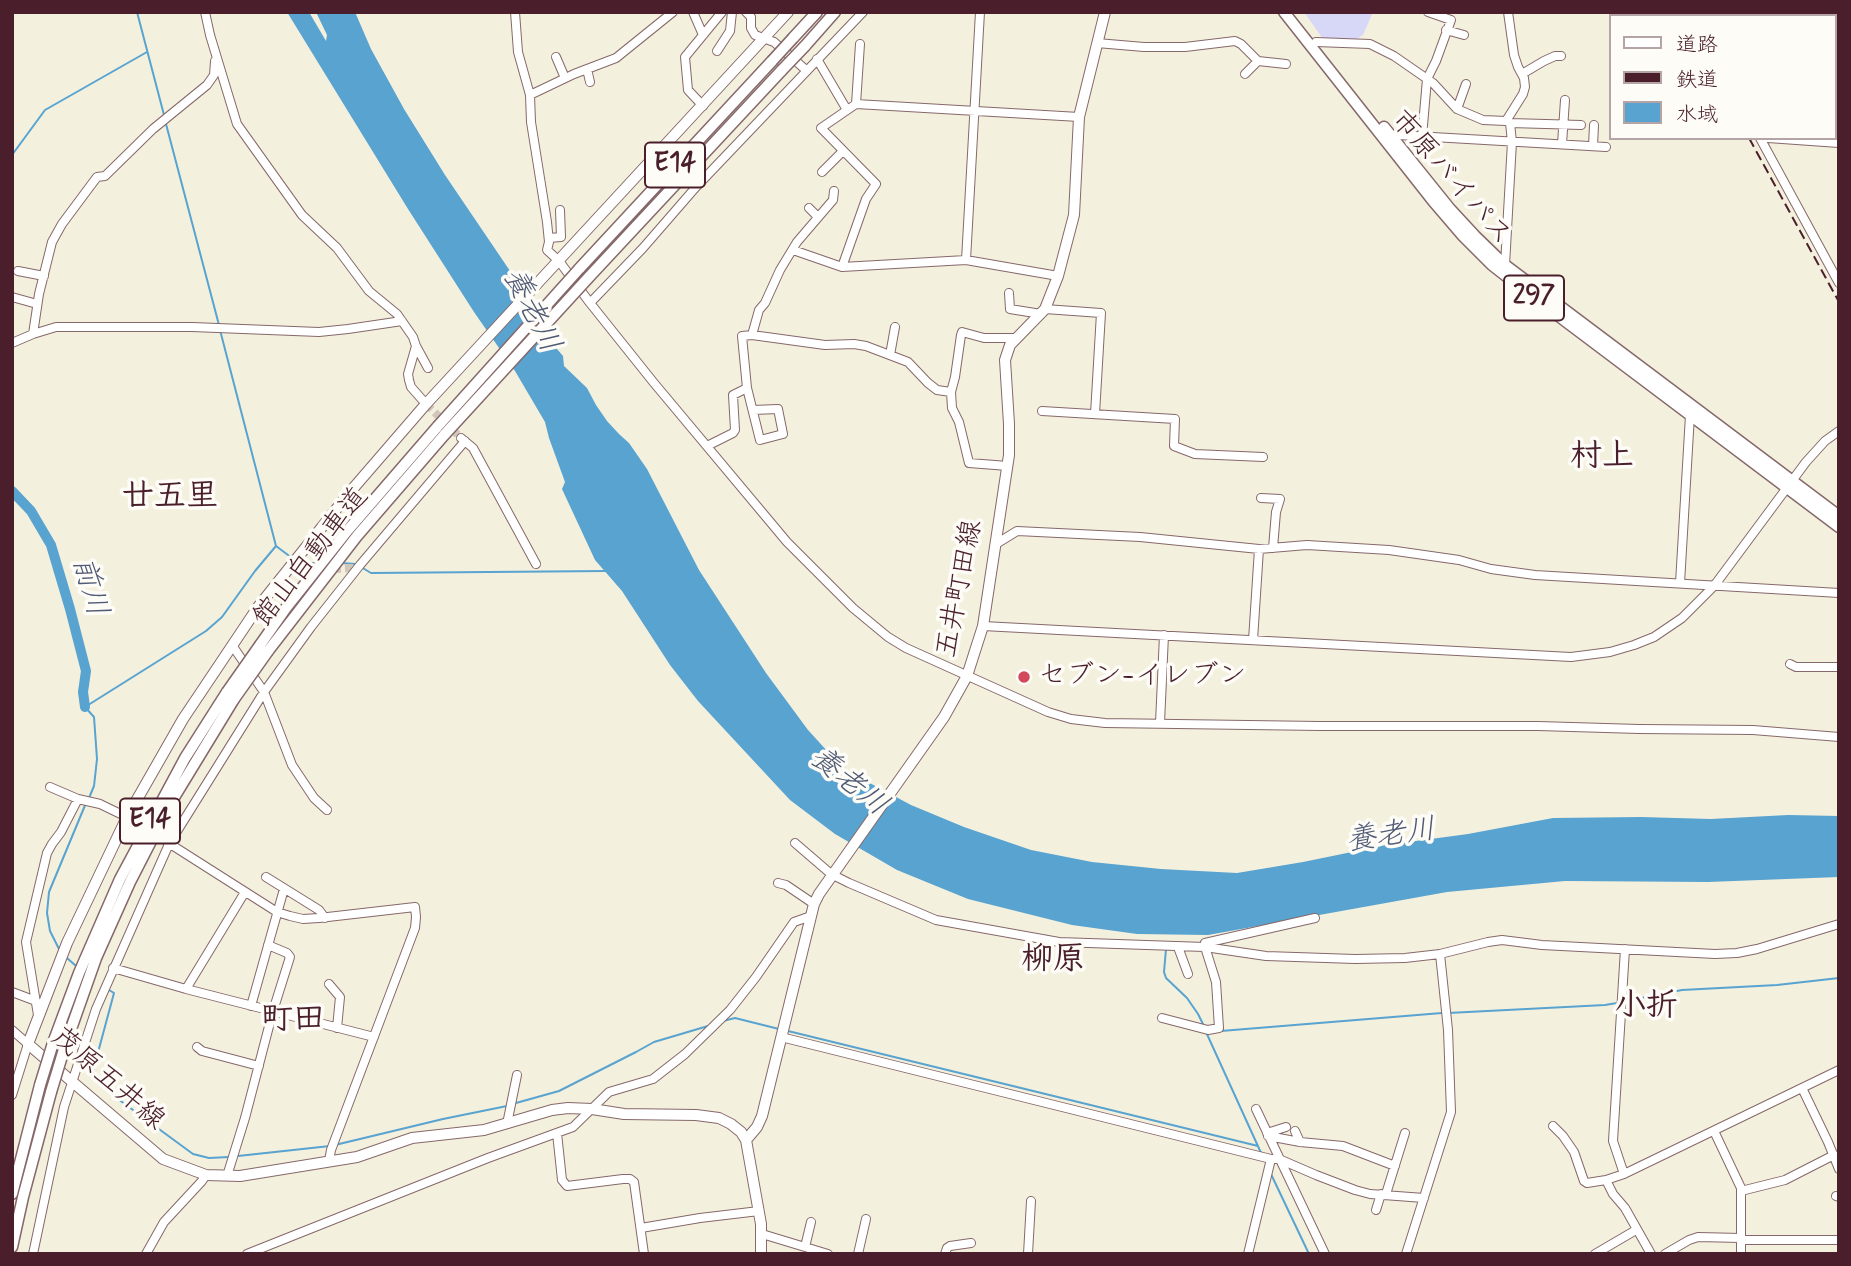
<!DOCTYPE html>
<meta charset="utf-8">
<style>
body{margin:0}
#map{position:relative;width:1851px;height:1266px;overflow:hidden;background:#f4f0de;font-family:Mynerve,"Klee One",sans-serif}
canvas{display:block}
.frame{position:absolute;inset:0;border:14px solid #4a1f2b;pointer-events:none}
.legend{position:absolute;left:1609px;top:14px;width:228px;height:126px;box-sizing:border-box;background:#fdfcf7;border:2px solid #b5a4a5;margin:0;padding:9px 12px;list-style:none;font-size:21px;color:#4a1f2b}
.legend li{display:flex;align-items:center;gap:14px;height:35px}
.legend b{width:35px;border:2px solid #b5a4a5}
</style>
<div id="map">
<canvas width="1851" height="1266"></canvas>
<div class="frame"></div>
<ul class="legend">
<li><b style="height:9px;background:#fff"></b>道路</li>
<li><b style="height:9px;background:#4a1f2b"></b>鉄道</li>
<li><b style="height:19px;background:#58a3d0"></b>水域</li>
</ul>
</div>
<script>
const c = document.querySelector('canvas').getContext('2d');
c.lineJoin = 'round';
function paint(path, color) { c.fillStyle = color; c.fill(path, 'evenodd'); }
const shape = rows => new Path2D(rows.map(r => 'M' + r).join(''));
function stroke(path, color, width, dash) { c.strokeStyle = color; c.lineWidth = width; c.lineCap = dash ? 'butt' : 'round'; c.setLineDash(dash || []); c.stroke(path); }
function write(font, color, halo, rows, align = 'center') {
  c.font = font + ' Mynerve,"Klee One",sans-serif'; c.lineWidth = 7; c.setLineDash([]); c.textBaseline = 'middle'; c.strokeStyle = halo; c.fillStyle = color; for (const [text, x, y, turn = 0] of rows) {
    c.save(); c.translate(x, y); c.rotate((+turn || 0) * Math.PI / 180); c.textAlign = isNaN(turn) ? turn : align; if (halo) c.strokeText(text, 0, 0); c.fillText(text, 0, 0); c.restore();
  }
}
paint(shape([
 [1304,12,1373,12,1363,35,1355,40,1323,39]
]), '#d7d7f8');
paint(shape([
 [287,12,309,12,326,41,327,35,316,12,355,12,371,49,404,109,445,175,548,327,557,349,563,356,564,366,587,388,596,405,607,421,619,434,629,443,647,469,699,570,766,673,808,730,829,753,851,773,911,805,964,827,1031,850,1092,862,1161,869,1237,873,1303,862,1386,845,1468,834,1553,818,1641,817,1711,819,1788,815,1839,816,1839,877,1708,882,1565,881,1447,892,1208,935,1137,934,1072,925,968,899,897,870,835,834,790,800,698,701,670,665,622,591,595,560,562,489,565,482,549,438,545,422,515,371,474,312,408,209]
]), '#58a3d0');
stroke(shape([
 [137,12,164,115],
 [166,124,219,325],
 [12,155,45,110,147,52],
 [220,330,276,546,292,558],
 [299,563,315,563],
 [341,563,356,564],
 [361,567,371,573,606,571],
 [89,798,94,786,97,759,94,717,85,707,206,631,222,617,255,571,276,546],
 [59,949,50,931,47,913,49,892,86,803],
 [1166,949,1164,972,1166,978,1187,998,1198,1014,1203,1024],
 [67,958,76,966],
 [109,990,114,993,93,1071,96,1078,118,1099,193,1154,209,1158,229,1157],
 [1626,1001,1682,990,1777,985,1839,978],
 [1448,1013,1605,1005,1617,1003],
 [723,1021,735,1018,779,1029],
 [788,1031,1258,1146],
 [1221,1031,1442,1013],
 [1206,1032,1262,1155],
 [516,1103,559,1091,636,1052,654,1042,708,1026],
 [335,1145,443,1119,507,1106],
 [238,1156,330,1146],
 [1270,1172,1309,1254]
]), '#58a3d0', 2);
stroke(shape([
 [12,491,31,511,51,545,70,609,86,671,83,692,85,707]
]), '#58a3d0', 10);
stroke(shape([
 [426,404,461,438],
 [297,571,354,568]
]), '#d2c6ba', 8, [8, 4]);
const minor = shape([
 [205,12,210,35,237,124,302,215,337,248,369,291,397,314,413,337,416,346,428,368],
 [515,12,518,52,530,95,531,122,547,222,549,242,547,250,559,261,590,303,654,383,787,542,853,608,888,637,906,648,1048,712,1071,719,1105,723,1320,726,1538,726,1639,729,1753,730,1839,737],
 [693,12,703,35],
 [746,12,751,17,751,28,755,35,774,42,806,70],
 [1690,12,1692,16],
 [1748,12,1750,16],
 [1446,30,1464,35],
 [1835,35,1837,12],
 [1316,42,1370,44,1394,56,1433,83,1457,109,1483,120,1506,121,1510,123,1581,125],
 [1097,43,1144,47,1185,47,1235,41,1241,44,1258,61,1286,64],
 [717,51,730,31,732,12],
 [556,57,565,78],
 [817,59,847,110],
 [587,69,590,82],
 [1245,74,1258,61],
 [1522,74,1544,61,1555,56,1561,56],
 [530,95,574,74,616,58,673,12],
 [1836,95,1838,40],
 [856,104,860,44],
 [703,106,688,90,685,57,722,12],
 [1457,109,1466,84],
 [1506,121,1523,94,1525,87,1524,78,1518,67,1514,55,1508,12],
 [1422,137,1427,79,1436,61,1451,20,1428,12],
 [1393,138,1398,135,1606,147],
 [1760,138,1839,283],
 [1768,138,1839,143],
 [1562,144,1565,100],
 [1593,146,1594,125],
 [822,172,843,151],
 [834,191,833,200,797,242,780,270,765,303,759,310,752,335,825,345,854,344,866,346,908,362,928,383,937,390,951,392],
 [809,208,818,217],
 [549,238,561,237,560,210],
 [793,250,842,267,966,260,1058,276],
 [966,260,980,12],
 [1505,265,1512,142,1510,123],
 [842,267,866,199,876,184,821,128,856,104,1079,117],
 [18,271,44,276],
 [1009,293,1010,309,1041,314],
 [12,297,37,304],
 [590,303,643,248,696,187,863,12],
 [1045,309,1101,313,1095,414],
 [33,334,39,294,52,242,62,224,97,177,105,176,153,129,207,85,214,75,215,61],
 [752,335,742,336,747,388,760,440,783,434,778,409,753,410],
 [12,343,33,334,56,327,192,327,319,332,348,329,402,321],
 [416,346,408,374,409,380,411,387,426,404],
 [890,355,895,327],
 [1042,411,1175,419,1174,446,1195,454,1263,457],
 [461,438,473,448,536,564],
 [707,446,733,433,735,430,733,395,747,388],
 [1008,466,969,463,959,422,952,408,951,392,955,377,961,335,962,332,984,338,1017,338],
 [1261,498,1280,499,1276,512,1273,548],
 [996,544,1017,531,1140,537,1259,549,1307,545,1389,550,1459,560,1491,569,1535,575,1839,593],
 [1680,583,1690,415],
 [983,626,1571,657,1610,652,1634,645,1654,637,1682,618,1714,586,1806,462,1825,441,1839,431],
 [1253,640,1259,549],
 [232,645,264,692,292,765,314,798,327,810],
 [1790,664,1796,667,1839,667],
 [1160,723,1164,635],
 [50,787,78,799,100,804,135,821],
 [167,842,277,912,290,916,303,919,319,918,415,907,416,917,415,928,331,1150,329,1161],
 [795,843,831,874,849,883,936,920,1059,942,1205,947,1266,956,1355,959,1405,958,1440,954,1488,942,1502,940,1542,945,1715,954,1737,953,1757,949,1839,924],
 [266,877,319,910,325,918],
 [778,883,786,885,814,904],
 [1178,947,1188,974],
 [1205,947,1205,943,1315,918],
 [113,968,186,989,374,1037],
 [329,984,340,997,337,1028],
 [186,989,245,892],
 [12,992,36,1001],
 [251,1006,284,889],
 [38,1015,26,942,47,853,52,844,61,832,78,799],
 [1162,1018,1208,1030,1219,1028,1216,982,1205,947],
 [12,1030,28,1044,12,1095],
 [781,1037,1271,1159,1279,1159,1316,1175,1355,1190,1370,1194,1424,1198],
 [197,1047,202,1051,259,1066],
 [1802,1088,1828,1142,1839,1169],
 [1256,1109,1325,1254],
 [507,1124,517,1075],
 [1553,1126,1563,1136,1574,1152,1584,1181,1587,1183,1606,1180,1624,1174,1839,1070],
 [1295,1131,1300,1142],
 [1714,1131,1741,1188,1741,1254],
 [557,1133,562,1180,567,1186,623,1179,630,1179,634,1182,644,1254],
 [1267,1133,1286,1127],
 [1268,1136,1300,1142,1343,1146,1395,1166],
 [1624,1174,1613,1141,1625,949],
 [227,1176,245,1118,273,1011,290,957,287,953,268,945],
 [1606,1180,1613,1194,1625,1208,1651,1254],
 [1741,1191,1785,1180,1834,1155],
 [1386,1194,1405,1133],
 [1836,1196,1839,1197],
 [1376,1210,1381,1194],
 [641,1228,700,1218,759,1211],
 [762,1234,828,1254],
 [805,1247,811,1222],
 [33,1254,64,1107,96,1009,169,844,264,692,311,627,360,565,465,441],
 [146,1254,164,1222,202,1181,206,1175],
 [247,1254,488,1158,573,1127,609,1092,653,1079,685,1054,730,1010,756,977,794,922,811,916],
 [858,1254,866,1219],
 [945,1254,947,1248,950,1246,971,1243],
 [1028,1254,1031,1201],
 [1248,1254,1271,1159],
 [1406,1254,1451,1112,1448,1030,1440,954],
 [1595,1254,1636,1230],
 [1665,1254,1689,1240,1698,1237,1741,1238,1746,1240,1839,1240]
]);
const major = shape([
 [1783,12,1785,16],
 [1835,94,1839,98],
 [746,1140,757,1127,762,1116,814,904,819,894,944,717,967,676,974,654,983,626,1009,455,1009,424,1005,360,1010,345,1045,309,1058,276,1074,215,1079,117,1105,12],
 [761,1254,761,1224,746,1140,741,1132,731,1124,719,1118,696,1115,624,1114,592,1109,568,1108,552,1110,484,1130,412,1138,357,1157,240,1176,206,1175,163,1159,28,1044,67,943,127,817,183,719,258,607,350,492,426,404,788,12]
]);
const highway = shape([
 [1284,12,1433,201,1463,236,1492,265,1524,290,1839,527],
 [793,38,817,12],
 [805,46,835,12],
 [1384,127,1450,209,1475,236,1505,265,1839,516],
 [579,269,772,61],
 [589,277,782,70],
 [260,645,286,608,348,530,438,426],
 [268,651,357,536,445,434],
 [53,1043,79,973,120,879,185,758,227,692],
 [65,1046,96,958,130,882,170,804,234,699],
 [12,1194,40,1085],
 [12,1247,23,1197,51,1092]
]);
stroke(minor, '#86686a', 10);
stroke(major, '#86686a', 12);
stroke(highway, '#86686a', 13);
stroke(minor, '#fff', 8);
stroke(major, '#fff', 10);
stroke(highway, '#fff', 10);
stroke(shape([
 [1679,12,1681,16],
 [1749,138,1839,302]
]), '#4a1f2b', 2, [10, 5]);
const highwayBridge = shape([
 [772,61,793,38],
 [782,70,805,46],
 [438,426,579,269],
 [445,434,589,277],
 [227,692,260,645],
 [234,699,268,651],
 [40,1085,53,1043],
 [51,1092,65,1046]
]);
stroke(highwayBridge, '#86686a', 13, []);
stroke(highwayBridge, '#fff', 10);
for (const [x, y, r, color] of [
 [1024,677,7,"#d1495b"]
]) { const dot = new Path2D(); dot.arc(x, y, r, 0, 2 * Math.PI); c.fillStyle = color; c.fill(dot); stroke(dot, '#fdfcf7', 2.5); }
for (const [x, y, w] of [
 [675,165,60],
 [1534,298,60],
 [150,821,60]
]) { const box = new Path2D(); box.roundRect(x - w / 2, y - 22.5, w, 45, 5); c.fillStyle = '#fdfcf7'; c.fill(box); stroke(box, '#4a1f2b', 2); }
write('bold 26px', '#4a1f2b', null, [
 ["E14",675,165],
 ["297",1534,298],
 ["E14",150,821]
]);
write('28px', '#4a1f2b', '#fdfcf7', [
 ["市原バイパス",1450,179,49],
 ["館山自動車道",312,558,-52],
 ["五井町田線",961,589,-79],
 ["茂原五井線",107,1080,41]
]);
write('28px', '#4a1f2b', '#fdfcf7', [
 ["セブン-イレブン",1038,677]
], 'left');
write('italic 30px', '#505a75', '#fdfcf7', [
 ["養老川",530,311,63],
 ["前川",88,587,74],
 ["養老川",848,783,39],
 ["養老川",1391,837,-8]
]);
write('bold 32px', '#4a1f2b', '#fdfcf7', [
 ["村上",1602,458],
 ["廿五里",170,498],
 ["柳原",1053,961],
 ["小折",1646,1008],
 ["町田",293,1021]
]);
</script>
